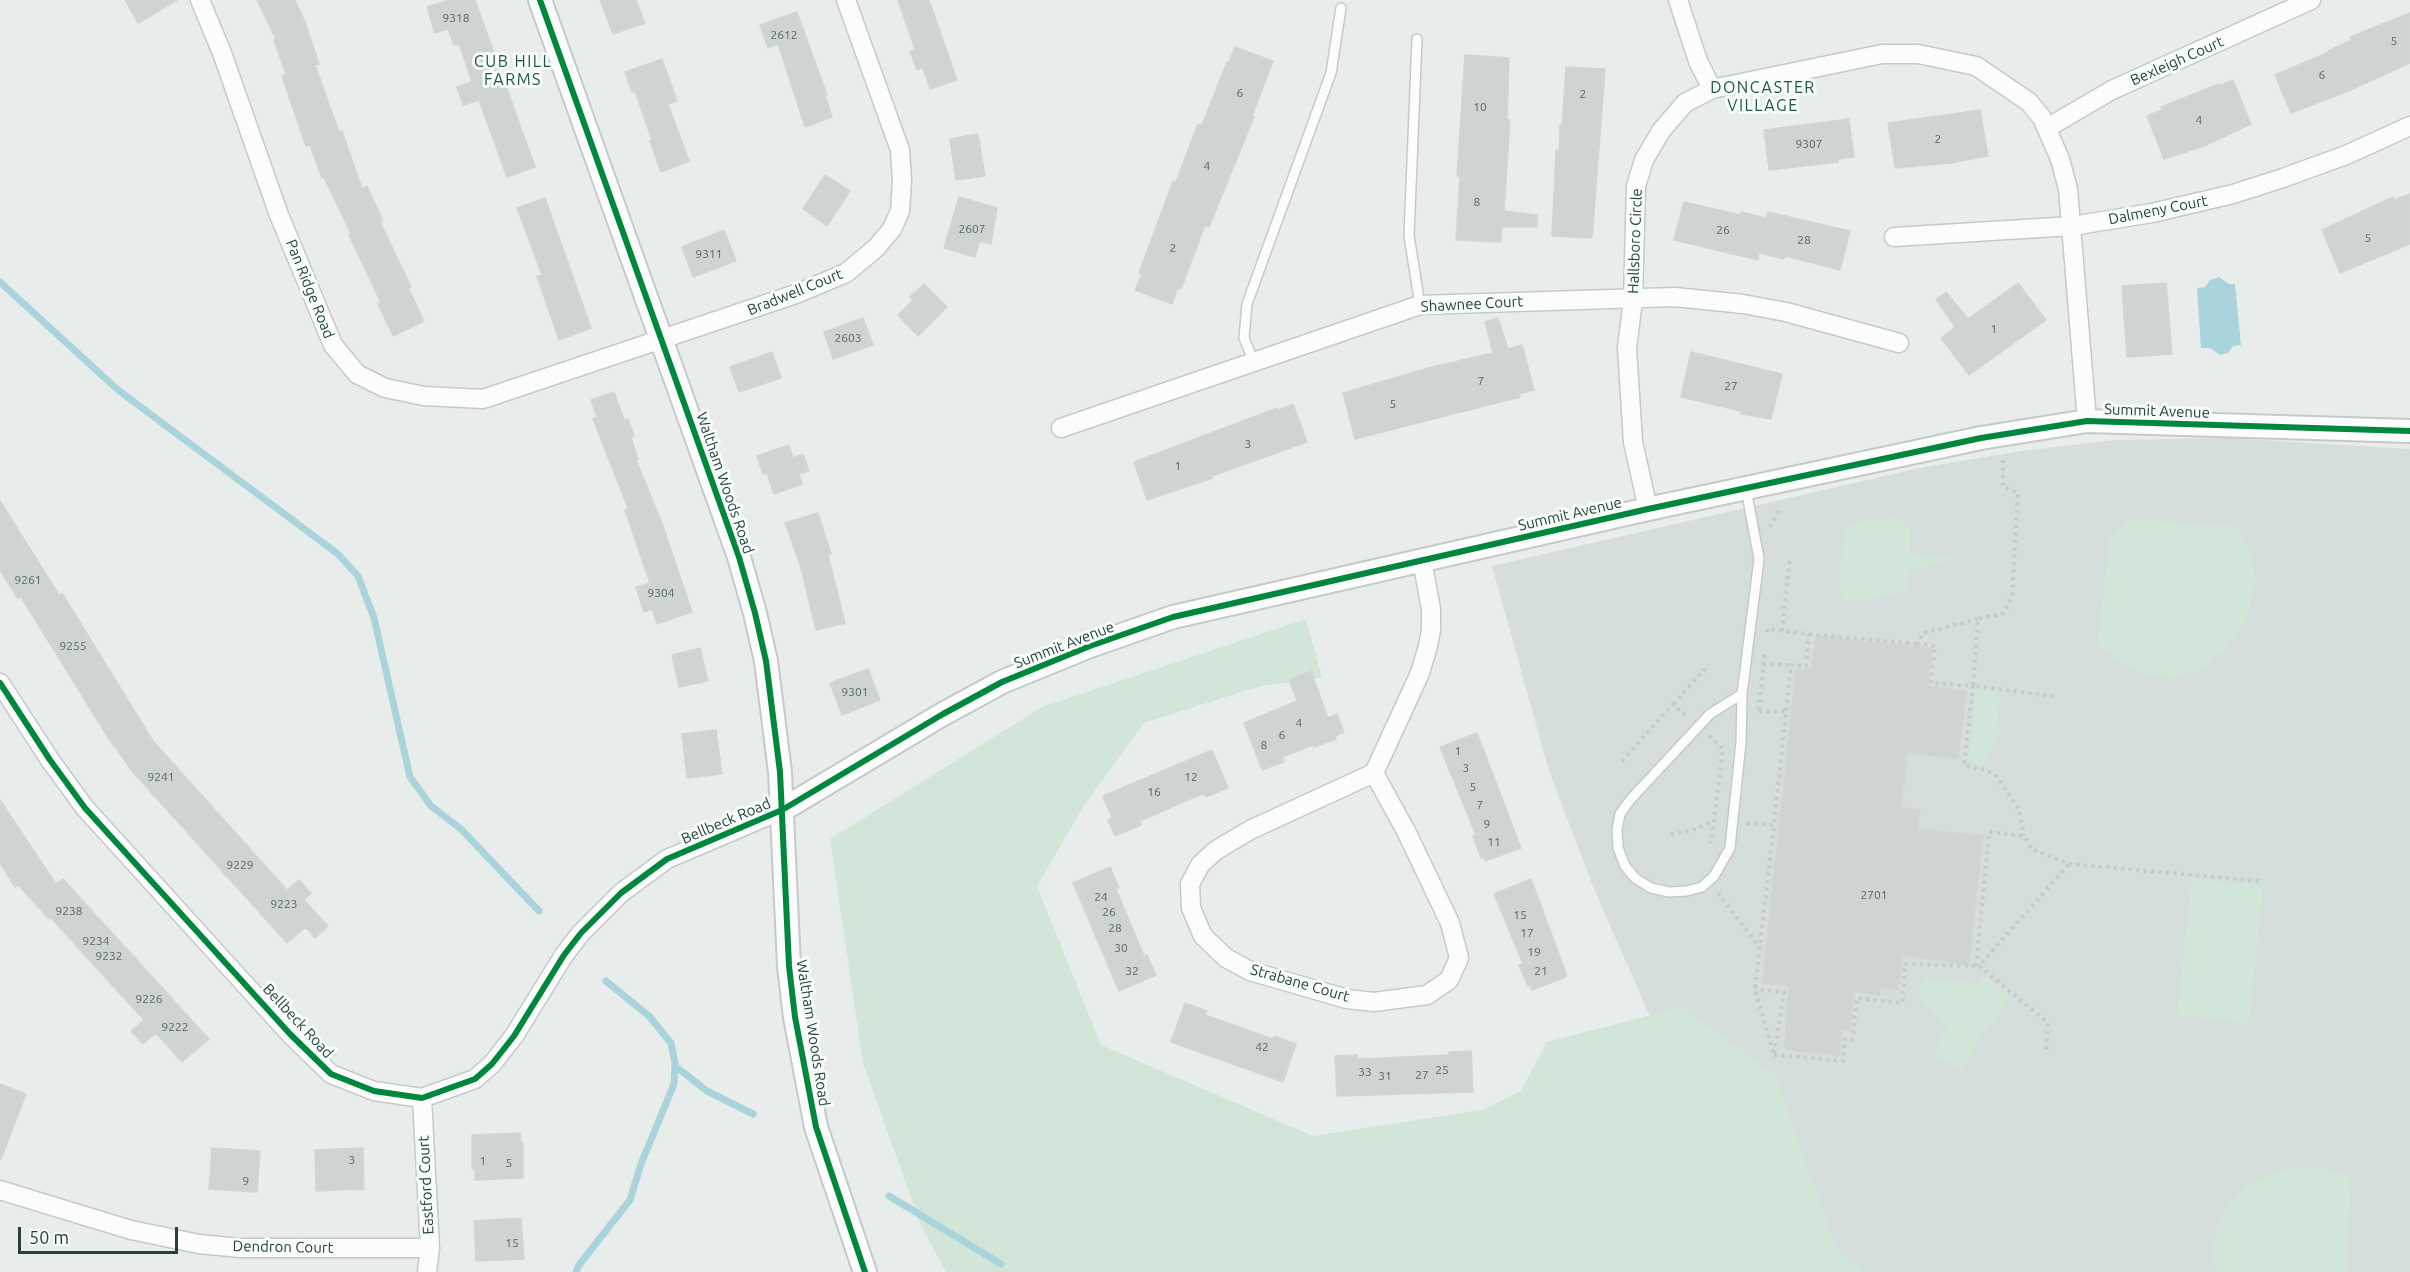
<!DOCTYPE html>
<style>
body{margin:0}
#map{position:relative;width:2410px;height:1272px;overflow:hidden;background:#e8edeb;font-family:Ubuntu,sans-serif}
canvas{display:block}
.scale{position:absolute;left:18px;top:1227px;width:160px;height:27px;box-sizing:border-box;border:3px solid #24423a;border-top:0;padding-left:8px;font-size:18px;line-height:21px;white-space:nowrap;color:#24423a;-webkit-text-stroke:4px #f7fbf9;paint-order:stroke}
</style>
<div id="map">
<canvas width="2410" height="1272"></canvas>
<div class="scale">50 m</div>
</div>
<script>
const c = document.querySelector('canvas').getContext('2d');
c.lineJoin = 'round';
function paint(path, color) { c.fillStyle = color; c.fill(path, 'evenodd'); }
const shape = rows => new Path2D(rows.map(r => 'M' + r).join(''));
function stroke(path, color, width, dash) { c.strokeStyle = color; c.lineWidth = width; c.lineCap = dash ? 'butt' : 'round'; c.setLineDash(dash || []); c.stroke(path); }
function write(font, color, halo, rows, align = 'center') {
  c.font = font + ' Ubuntu,sans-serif'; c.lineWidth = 6; c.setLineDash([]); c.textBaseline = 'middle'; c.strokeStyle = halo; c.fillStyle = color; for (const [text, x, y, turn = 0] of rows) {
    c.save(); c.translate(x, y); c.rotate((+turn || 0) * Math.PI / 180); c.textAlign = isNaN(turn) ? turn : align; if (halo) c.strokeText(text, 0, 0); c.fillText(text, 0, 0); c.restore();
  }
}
paint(shape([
 [2226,438,2410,449,2410,1272,1795,1272,1663,1046,1594,889,1549,771,1492,566,1924,467,2022,451,2114,440]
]), '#d6dedb');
paint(shape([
 [1896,518,1910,528,1910,554,1949,556,1950,560,1909,571,1906,591,1897,594,1847,602,1841,596,1839,582,1844,533,1850,525,1876,519],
 [2129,520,2236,526,2252,553,2255,581,2247,618,2225,650,2201,670,2170,678,2144,673,2124,664,2097,645,2110,537],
 [1306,619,1322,678,1260,686,1144,723,1085,804,1037,886,1101,1045,1313,1136,1482,1110,1521,1091,1547,1042,1682,1007,1775,1075,1836,1248,1863,1272,946,1272,921,1226,863,1063,830,839,1042,707],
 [1976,690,2001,692,1998,712,1999,735,1985,765,1968,762],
 [2192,879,2263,886,2249,1023,2177,1015],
 [1984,976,2009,996,1997,1017,1982,1034,1962,1070,1933,1054,1947,1025,1919,1000,1923,978,1977,983],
 [2300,1168,2327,1169,2351,1178,2347,1272,2217,1272,2213,1253,2217,1228,2229,1204,2249,1185,2275,1171]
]), '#d1e6d8');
paint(shape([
 [2219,277,2229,284,2235,284,2241,345,2233,346,2228,353,2220,355,2210,348,2201,348,2197,288,2205,287,2210,280]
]), '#a9d4db');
stroke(shape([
 [0,282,118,390,338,554,358,576,374,618,410,777,431,806,461,829,539,911],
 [675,1066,707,1091,753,1114],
 [889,1196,1001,1264],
 [576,1272,579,1265,630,1200,641,1164,674,1084,675,1063,671,1043,649,1016,606,981]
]), '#a9d4db', 7);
const building = shape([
 [125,0,177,0,138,23,125,0],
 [257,0,295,0,305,22,319,64,315,65,339,132,342,131,362,189,367,186,383,221,380,222,411,287,408,288,424,321,393,336,378,304,381,303,349,235,351,234,324,177,322,178,310,145,306,146,282,76,286,74,274,40,276,39,257,0],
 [449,0,475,0,535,167,507,177,479,100,463,105,457,87,472,82,459,43,454,45,448,29,435,33,427,7,449,0],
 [600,0,636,0,645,23,613,34,600,0],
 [898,0,929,0,957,80,930,89,923,68,917,70,910,51,915,49,898,0],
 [797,12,827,95,825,95,832,117,805,127,778,44,768,48,760,25,797,12],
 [2410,13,2410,63,2346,92,2291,113,2275,75,2329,52,2328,51,2352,40,2350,37,2410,13],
 [1235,47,1273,61,1252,116,1254,117,1209,227,1205,225,1181,289,1178,288,1172,304,1135,290,1142,274,1139,273,1173,181,1176,182,1198,124,1202,125,1227,62,1229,62,1235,47],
 [1465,55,1509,58,1507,120,1510,120,1504,211,1537,215,1537,227,1502,227,1501,242,1456,240,1460,176,1457,176,1465,55],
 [662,59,677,101,668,104,689,161,661,172,650,141,652,140,635,91,632,92,625,72,662,59],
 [1566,67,1605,69,1592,238,1552,236,1556,150,1559,151,1560,125,1562,125,1566,67],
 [2233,80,2251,124,2204,146,2164,159,2147,116,2162,110,2161,107,2219,84,2219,86,2233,80],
 [1980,110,1988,156,1951,163,1895,168,1888,123,1980,110],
 [1849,119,1854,157,1838,159,1838,162,1769,170,1764,130,1849,119],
 [978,134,985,176,956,180,950,139,978,134],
 [825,175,850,191,827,226,803,209,825,175],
 [2410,194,2410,244,2340,273,2322,230,2393,197,2394,200,2410,194],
 [959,197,997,208,991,244,980,241,975,257,944,248,959,197],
 [545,198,591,328,559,340,537,276,542,275,517,208,545,198],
 [1684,202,1741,215,1741,212,1766,218,1768,212,1850,231,1840,270,1785,256,1784,259,1759,253,1758,260,1674,240,1684,202],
 [724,230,736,261,693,277,682,247,724,230],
 [2018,283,2046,320,1969,375,1941,338,1955,327,1936,299,1946,292,1968,319,2018,283],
 [2166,283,2172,354,2127,357,2122,286,2166,283],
 [924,284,947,307,918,336,898,315,913,300,910,297,924,284],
 [863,318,873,345,833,359,824,332,863,318],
 [1498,318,1508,349,1522,345,1534,390,1519,394,1520,397,1355,439,1343,393,1432,367,1493,353,1485,322,1498,318],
 [772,352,781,378,739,392,730,367,772,352],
 [1691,352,1782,374,1771,419,1741,414,1741,411,1681,397,1691,352],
 [614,392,624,420,628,419,634,436,631,437,638,459,636,460,663,526,692,612,657,624,652,609,644,612,636,587,650,583,625,510,628,508,593,419,597,417,591,400,614,392],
 [1293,404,1307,442,1212,476,1213,478,1147,500,1134,462,1277,408,1278,410,1293,404],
 [789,445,793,458,803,454,809,471,799,474,802,484,774,494,767,473,763,474,757,456,789,445],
 [0,501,59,595,62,593,153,741,287,890,299,880,311,893,304,900,328,926,315,938,306,927,287,943,131,770,115,746,114,747,21,597,18,599,0,570,0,501],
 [818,513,831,554,828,555,845,623,816,630,800,564,785,523,818,513],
 [1816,636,1932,648,1928,686,1967,691,1958,759,1907,752,1901,808,1920,810,1918,829,1983,836,1969,965,1903,955,1898,990,1880,987,1879,995,1854,991,1850,1031,1842,1030,1839,1056,1784,1049,1789,986,1762,983,1796,669,1811,670,1816,636],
 [700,648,708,681,679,687,672,655,700,648],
 [868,669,880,700,842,715,830,683,868,669],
 [1311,671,1328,718,1337,714,1344,732,1335,736,1336,739,1314,747,1313,745,1282,757,1284,762,1262,770,1244,723,1297,701,1289,680,1311,671],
 [716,730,722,774,687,778,682,734,716,730],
 [1477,733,1521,848,1485,861,1484,857,1481,858,1473,836,1476,835,1440,747,1477,733],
 [1212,750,1228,788,1206,797,1204,793,1140,821,1141,825,1115,836,1108,820,1112,818,1103,796,1212,750],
 [0,800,56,884,63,879,209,1039,182,1062,156,1033,143,1044,131,1031,144,1020,51,918,49,919,18,885,15,887,0,863,0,800],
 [1110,867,1119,888,1116,889,1144,956,1147,955,1156,975,1119,991,1073,883,1110,867],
 [1531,879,1566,973,1566,977,1532,990,1530,985,1528,986,1519,965,1523,964,1494,894,1531,879],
 [1185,1003,1207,1011,1205,1015,1273,1039,1275,1036,1296,1044,1283,1082,1171,1042,1185,1003],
 [1471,1051,1473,1092,1337,1096,1335,1056,1357,1055,1358,1059,1449,1055,1449,1052,1471,1051],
 [0,1084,26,1094,1,1159,0,1159,0,1084],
 [520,1133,521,1143,523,1143,523,1178,475,1180,475,1169,472,1169,472,1135,520,1133],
 [212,1148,260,1151,257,1192,209,1189,212,1148],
 [363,1148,364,1189,316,1191,315,1150,363,1148],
 [521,1218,524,1259,476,1261,474,1221,521,1218]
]);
paint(building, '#cfd4d2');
stroke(building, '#d1d6d4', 1.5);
const service = shape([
 [1417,39,1409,236,1420,305],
 [1254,362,1244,338,1247,304,1331,73,1341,8],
 [1742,694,1710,714,1630,800,1620,814,1617,829,1618,848,1625,866,1635,878,1651,888,1669,892,1687,891,1702,887,1714,876,1730,848,1741,742,1742,694,1759,559,1746,489]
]);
const minor = shape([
 [200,0,222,53,279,215,333,345,357,374,385,388,424,396,483,399,796,294,846,273,876,248,892,229,900,211,902,181,900,150,846,0],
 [1678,0,1698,61,1712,89],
 [2047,128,2112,90,2311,0],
 [1894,237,2072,226,2152,213,2233,194,2283,178,2346,155,2410,126],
 [1061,428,1420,305,1675,297,1743,304,1786,312,1899,343],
 [1648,509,1633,442,1627,348,1633,300,1636,186,1644,160,1661,131,1685,103,1712,89,1882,54,1918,54,1976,66,2029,102,2042,118,2060,159,2068,189,2087,421],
 [0,683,50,760,85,808,290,1034,331,1074,374,1091,422,1098,475,1079,492,1064,514,1036,564,955,581,933,621,893,667,859,782,810],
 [1374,773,1406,831,1450,923,1459,958,1449,980,1427,995,1374,1002,1347,999,1250,971,1226,958,1203,936,1191,908,1190,884,1200,865,1215,851,1250,830,1374,773],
 [1374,773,1420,673,1428,646,1431,630,1431,609,1422,560],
 [422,1098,430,1248,427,1272],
 [0,1190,131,1230,199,1244,240,1248,430,1248]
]);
const tertiary = shape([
 [540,0,739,557,755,613,766,661,780,772,789,966,795,1017,816,1127,865,1272],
 [782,810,943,714,1002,682,1090,646,1173,617,1648,509,1981,438,2087,421,2410,431]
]);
stroke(service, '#c5cac8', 12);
stroke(minor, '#c5cac8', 21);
stroke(tertiary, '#c5cac8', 26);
stroke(shape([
 [2003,460,2003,487,2018,493,2012,596,2004,613,1978,619,1973,686,2053,696],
 [1770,527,1779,509],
 [1978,619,1923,633,1918,644,1935,646,1931,683,1973,686,1964,765,1986,770,1996,776,2019,809,2024,836],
 [1782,631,1790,557],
 [1767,632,1767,629,1809,634,1806,666,1791,665,1774,825],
 [1809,634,1918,644],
 [1763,664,1791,665],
 [1673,704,1707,667],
 [1759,710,1765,651],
 [1759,711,1786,711],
 [1709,736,1723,749,1711,843],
 [1622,761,1673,704,1687,717],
 [1747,823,1774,825,1755,989,1774,1055,1784,992,1755,989],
 [1671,835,1696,829,1713,821,1720,821],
 [1718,893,1759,947],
 [1976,966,1989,832,2024,836,2032,849,2069,864,2259,881],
 [2046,1049,2048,1023,1979,966,2069,864],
 [1774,1055,1843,1061,1845,1039,1852,1040,1857,998,1902,1003,1905,964,1979,966]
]), '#c3ccca', 4, [3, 4.5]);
stroke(service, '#fcfcfc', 9);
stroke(minor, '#fcfcfc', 18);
stroke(tertiary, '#fcfcfc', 22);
stroke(shape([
 [540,0,739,557,755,613,766,661,780,772,789,966,795,1017,816,1127,865,1272],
 [0,683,50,760,85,808,290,1034,331,1074,374,1091,422,1098,475,1079,492,1064,514,1036,564,955,581,933,621,893,667,859,782,810,943,714,1002,682,1090,646,1173,617,1648,509,1981,438,2087,421,2410,431]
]), '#00873e', 6);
write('12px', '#506761', null, [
 ["9318",456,18],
 ["2612",784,35],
 ["5",2394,41],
 ["6",2322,75],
 ["6",1240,93],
 ["2",1583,94],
 ["10",1480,107],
 ["4",2199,120],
 ["2",1938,139],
 ["9307",1809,144],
 ["4",1207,166],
 ["8",1477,202],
 ["2607",972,229],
 ["26",1723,230],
 ["5",2368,238],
 ["28",1804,240],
 ["2",1173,248],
 ["9311",709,254],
 ["1",1994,329],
 ["2603",848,338],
 ["7",1481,381],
 ["27",1731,386],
 ["5",1393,404],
 ["3",1248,444],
 ["1",1178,466],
 ["9261",28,580],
 ["9304",661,593],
 ["9255",73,646],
 ["9301",855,692],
 ["4",1299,723],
 ["6",1282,735],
 ["8",1264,745],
 ["1",1458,751],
 ["3",1466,768],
 ["9241",161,777],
 ["12",1191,777],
 ["5",1473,787],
 ["16",1154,792],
 ["7",1480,805],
 ["9",1487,824],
 ["11",1494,842],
 ["9229",240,865],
 ["2701",1874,895],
 ["24",1101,897],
 ["9223",284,904],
 ["9238",69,911],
 ["26",1109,912],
 ["15",1520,915],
 ["28",1115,928],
 ["17",1527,933],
 ["9234",96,941],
 ["30",1121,948],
 ["19",1534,952],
 ["9232",109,956],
 ["32",1132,971],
 ["21",1541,971],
 ["9226",149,999],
 ["9222",175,1027],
 ["42",1262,1047],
 ["25",1442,1070],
 ["33",1365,1072],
 ["27",1422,1075],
 ["31",1385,1076],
 ["3",352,1160],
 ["1",483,1161],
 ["5",509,1163],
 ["9",246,1181],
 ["15",512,1243]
]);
write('15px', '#24423a', '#f7fbf9', [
 ["Bexleigh Court",2177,61,-24],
 ["Dalmeny Court",2158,210,-11],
 ["Hallsboro Circle",1635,241,-88],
 ["Pan Ridge Road",310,289,68],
 ["Bradwell Court",795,292,-22],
 ["Shawnee Court",1472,304,-3],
 ["Summit Avenue",2157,411,2],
 ["Waltham Woods Road",725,483,71],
 ["Summit Avenue",1570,514,-13],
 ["Summit Avenue",1064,645,-21],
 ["Bellbeck Road",726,821,-23],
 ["Strabane Court",1300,983,16],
 ["Bellbeck Road",298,1021,47],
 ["Waltham Woods Road",813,1033,81],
 ["Eastford Court",426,1185,-93],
 ["Dendron Court",283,1247,1]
]);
c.letterSpacing = '1.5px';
write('16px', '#1f5548', '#f7fbf9', [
 ["CUB HILL",513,62],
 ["FARMS",513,80],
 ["DONCASTER",1763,88],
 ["VILLAGE",1763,106]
]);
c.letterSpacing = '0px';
</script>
